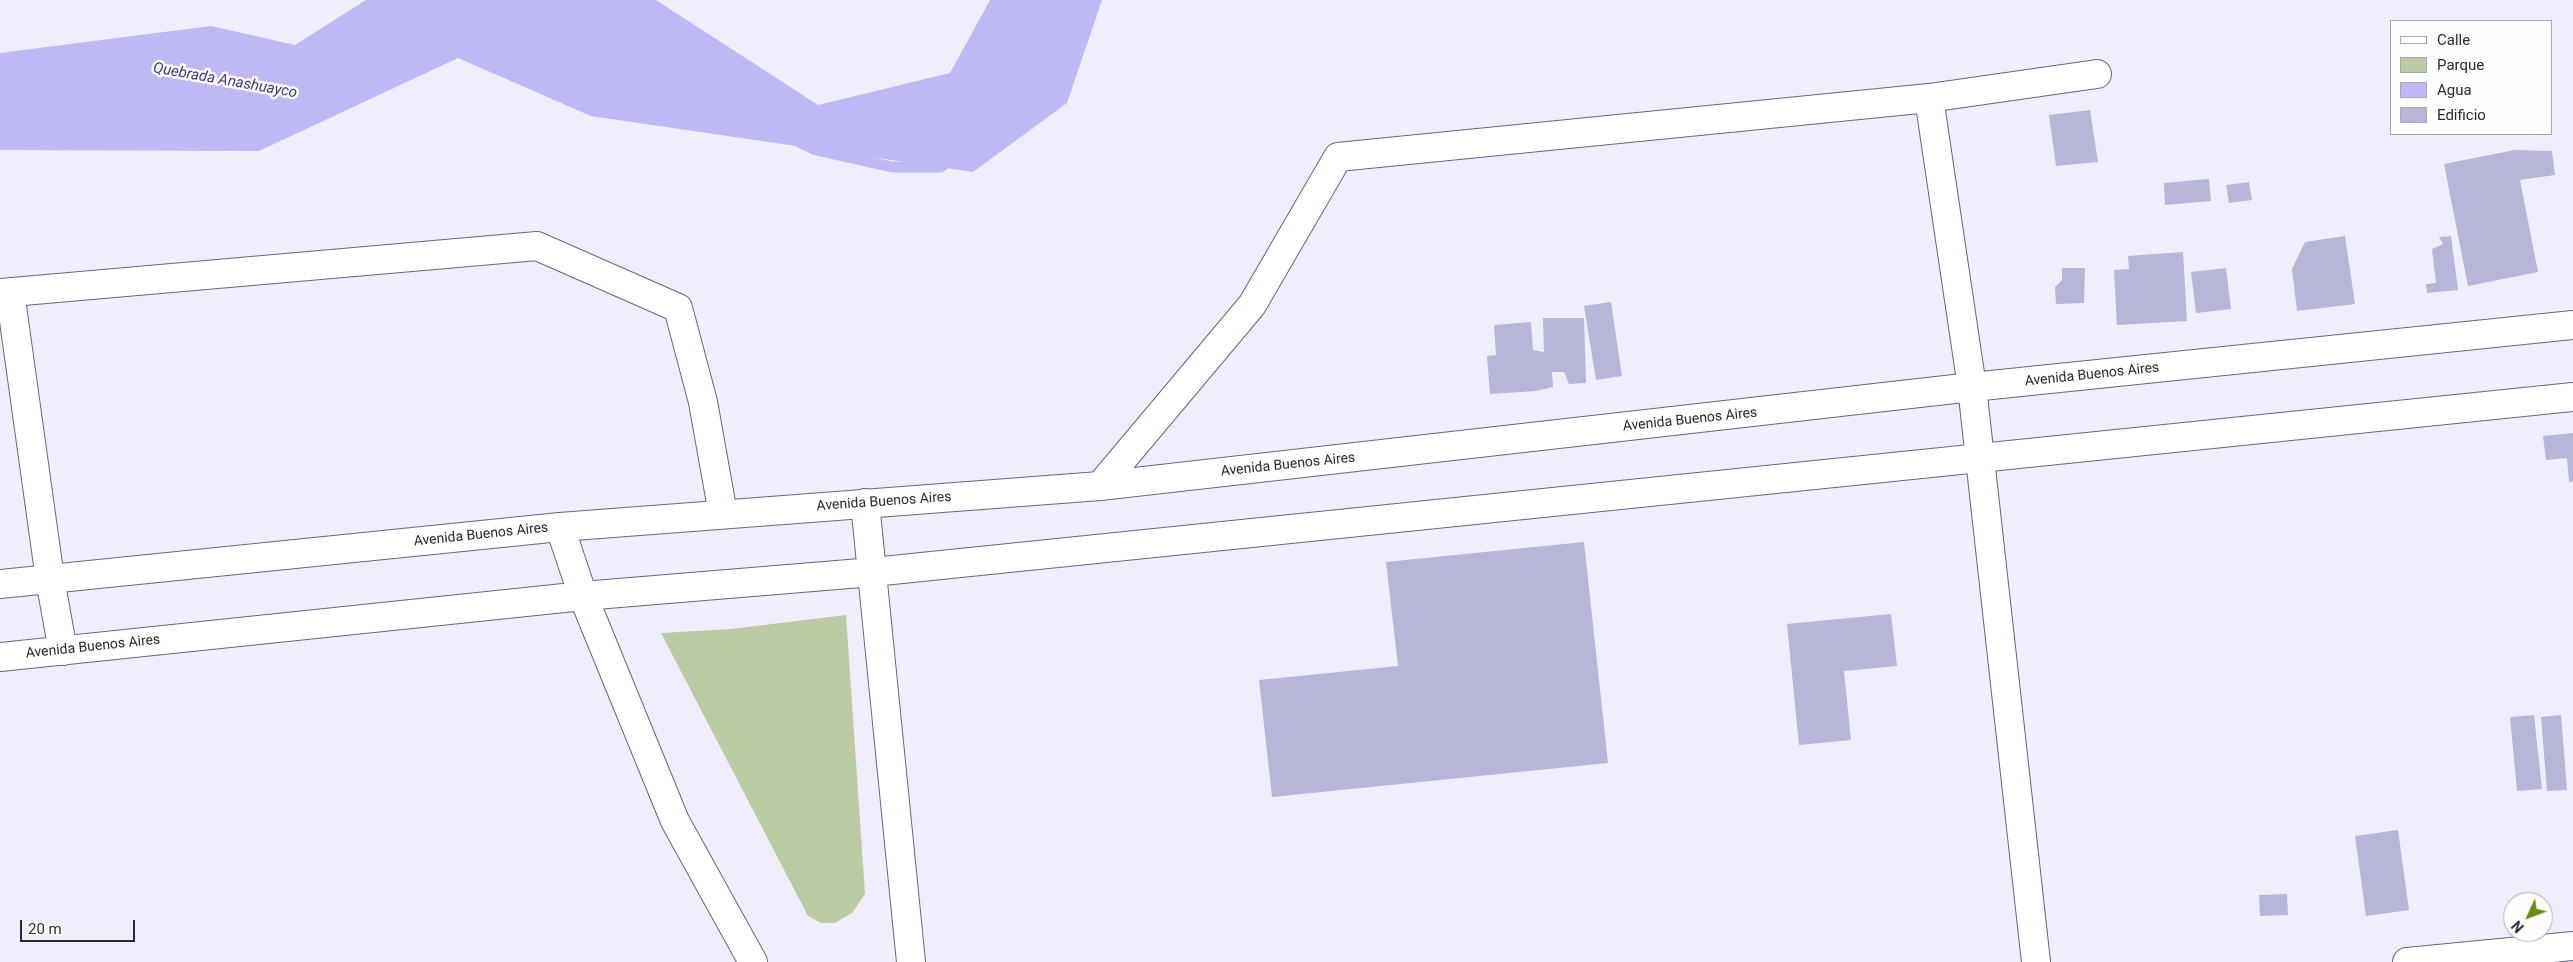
<!DOCTYPE html>
<style>
body{margin:0}
#map{position:relative;width:2573px;height:962px;overflow:hidden;background:#efeefd;font-family:Roboto,sans-serif}
canvas{display:block}
.legend{position:absolute;left:2390px;top:20px;width:162px;height:115px;box-sizing:border-box;background:#fdfdfd;border:1px solid #a9a8ad;margin:0;padding:6px 9px;list-style:none;font-size:15px;color:#2a2936}
.legend li{display:flex;align-items:center;gap:10px;height:25px}
.legend b{width:25px;border:1px solid #a9a8ad}
.north{position:absolute;left:2503px;top:892px;width:50px;height:50px;box-sizing:border-box;background:#fdfdfd;border:1px solid #a9a8ad;border-radius:50%;rotate:227deg;font-size:14px;font-weight:700;line-height:20px;text-align:center;color:#2a2936}
.north::after{content:'';display:block;margin:auto;width:18px;height:22px;background:#6b8b0c;clip-path:polygon(50% 0,100% 100%,50% 72%,0 100%)}
.scale{position:absolute;left:20px;top:920px;width:115px;height:22px;box-sizing:border-box;border:2px solid #2a2936;border-top:0;padding-left:6px;font-size:15px;line-height:18px;white-space:nowrap;color:#2a2936;-webkit-text-stroke:4px #fdfdfd;paint-order:stroke}
</style>
<div id="map">
<canvas width="2573" height="962"></canvas>
<ul class="legend">
<li><b style="height:6px;background:#fff"></b>Calle</li>
<li><b style="height:14px;background:#bccaa4"></b>Parque</li>
<li><b style="height:14px;background:#beb9f4"></b>Agua</li>
<li><b style="height:14px;background:#b7b5d8"></b>Edificio</li>
</ul>
<div class="north">N</div>
<div class="scale">20 m</div>
</div>
<script>
const c = document.querySelector('canvas').getContext('2d');
c.lineJoin = 'round';
function paint(path, color) { c.fillStyle = color; c.fill(path, 'evenodd'); }
const shape = rows => new Path2D(rows.map(r => 'M' + r).join(''));
function stroke(path, color, width, dash) { c.strokeStyle = color; c.lineWidth = width; c.lineCap = dash ? 'butt' : 'round'; c.setLineDash(dash || []); c.stroke(path); }
function write(font, color, halo, rows, align = 'center') {
  c.font = font + ' Roboto,sans-serif'; c.lineWidth = 5; c.setLineDash([]); c.textBaseline = 'middle'; c.strokeStyle = halo; c.fillStyle = color; for (const [text, x, y, turn = 0] of rows) {
    c.save(); c.translate(x, y); c.rotate((+turn || 0) * Math.PI / 180); c.textAlign = isNaN(turn) ? turn : align; if (halo) c.strokeText(text, 0, 0); c.fillText(text, 0, 0); c.restore();
  }
}
paint(shape([
 [846,615,865,894,852,913,835,923,821,923,808,916,661,633,731,629]
]), '#bccaa4');
paint(shape([
 [366,0,656,0,818,105,950,73,990,0,1102,0,1067,103,973,172,591,116,458,58,259,151,0,150,0,53,211,26,295,45]
]), '#beb9f4');
stroke(shape([
 [799,142,816,150,892,167,941,167,951,158]
]), '#beb9f4', 11);
paint(shape([
 [2090,110,2098,162,2056,166,2049,115],
 [2515,150,2552,151,2555,175,2520,180,2538,272,2468,286,2444,164],
 [2209,179,2211,201,2165,205,2164,183],
 [2249,182,2252,200,2229,203,2226,185],
 [2345,236,2355,304,2297,311,2292,269,2305,242],
 [2451,236,2458,290,2427,293,2426,284,2436,283,2432,249,2443,244,2439,237],
 [2183,252,2187,321,2117,325,2114,270,2129,269,2128,256],
 [2062,268,2085,268,2084,303,2056,304,2055,287,2062,280],
 [2226,268,2231,309,2196,313,2191,272],
 [1611,302,1622,376,1596,380,1584,306],
 [1543,318,1584,318,1586,383,1569,384,1564,372,1552,372,1553,387,1536,391,1490,394,1487,356,1496,355,1494,325,1531,322,1533,350,1544,352],
 [2573,433,2573,481,2569,482,2567,458,2546,460,2543,436],
 [1584,542,1608,763,1272,797,1259,680,1398,666,1386,562],
 [1891,614,1897,666,1844,671,1851,740,1799,745,1787,624],
 [2534,715,2542,789,2517,791,2510,717],
 [2561,715,2567,790,2547,791,2541,717],
 [2398,830,2409,910,2366,916,2355,836],
 [2287,894,2288,915,2260,916,2259,895]
]), '#b7b5d8');
const minor = shape([
 [1929,98,1972,387,2036,962],
 [10,292,50,579,63,651],
 [0,293,537,246,678,308,703,402,723,514],
 [1100,486,1252,305,1338,157,1929,98,2097,74],
 [865,503,911,962],
 [560,527,583,596,675,821,753,962],
 [2407,962,2573,946]
]);
const tertiary = shape([
 [0,584,560,527,1100,486,1972,387,2573,325],
 [0,657,583,596,873,572,2573,397]
]);
stroke(minor, '#676483', 30);
stroke(tertiary, '#676483', 30);
stroke(minor, '#fff', 28);
stroke(tertiary, '#fff', 28);
write('14px', '#2a2936', '#fdfdfd', [
 ["Avenida Buenos Aires",2092,375,-6],
 ["Avenida Buenos Aires",1690,420,-6],
 ["Avenida Buenos Aires",1288,465,-6],
 ["Avenida Buenos Aires",884,502,-4],
 ["Avenida Buenos Aires",481,535,-6],
 ["Avenida Buenos Aires",93,647,-6]
]);
write('italic 15px', '#42367b', '#fdfdfd', [
 ["Quebrada Anashuayco",225,81,10]
]);
</script>
